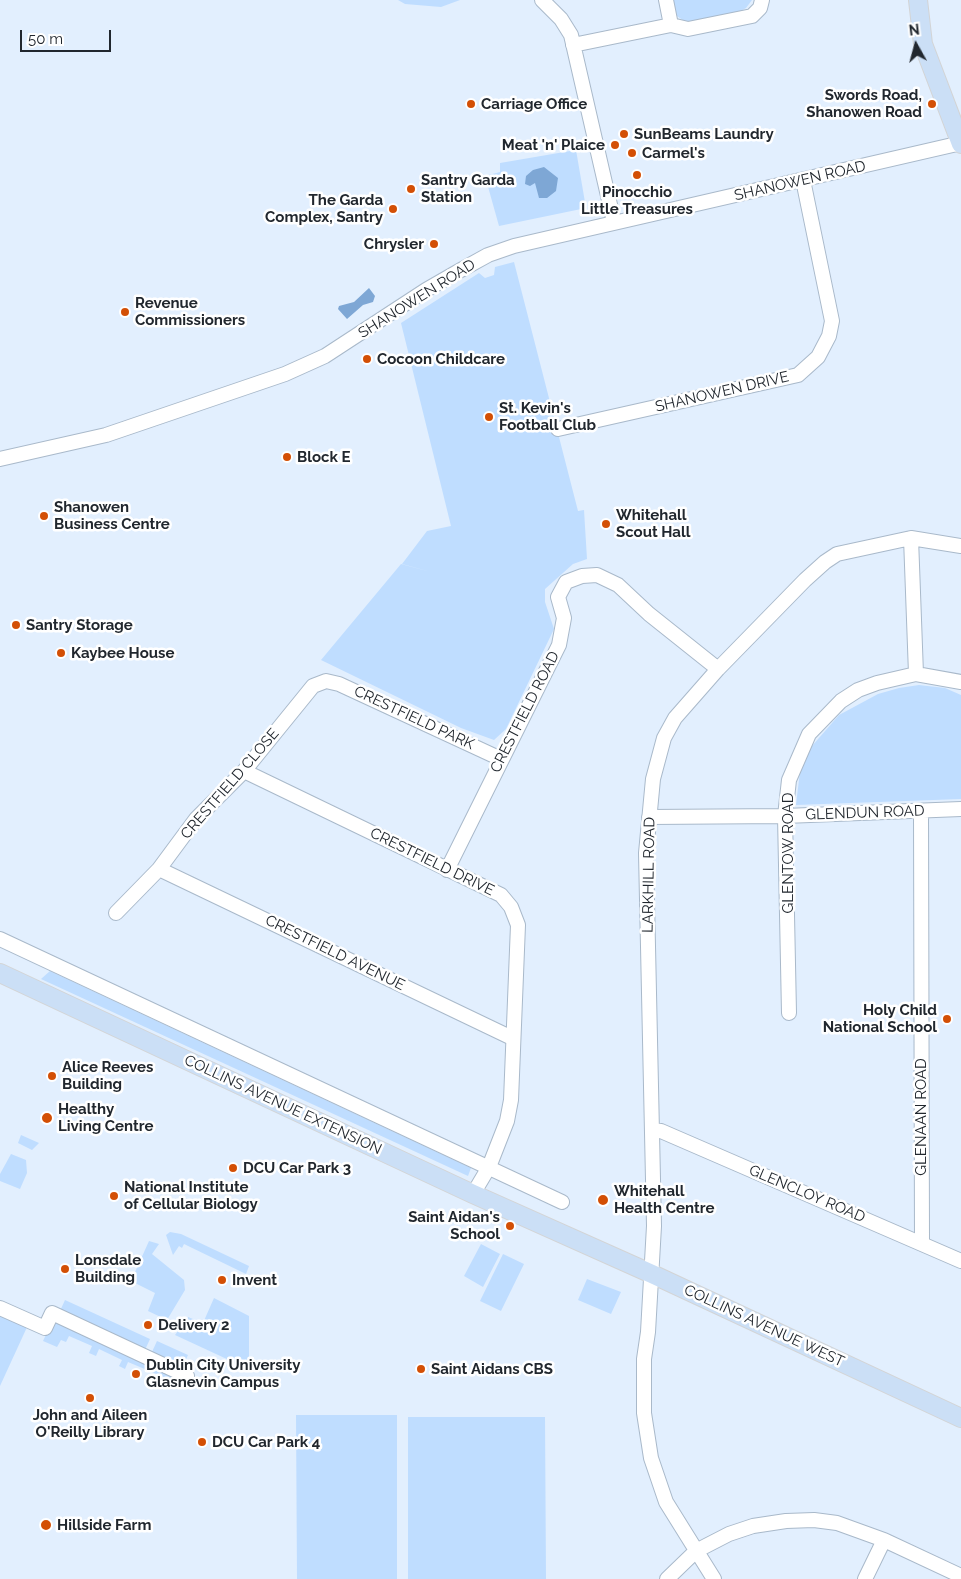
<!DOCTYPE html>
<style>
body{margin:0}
#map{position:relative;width:961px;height:1579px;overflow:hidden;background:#e2effe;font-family:Raleway,sans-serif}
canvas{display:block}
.north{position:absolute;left:891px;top:20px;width:50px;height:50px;-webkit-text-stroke:4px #fff;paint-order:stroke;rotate:353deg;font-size:14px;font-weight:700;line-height:20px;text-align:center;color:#21272e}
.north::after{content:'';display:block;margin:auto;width:18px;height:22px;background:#21272e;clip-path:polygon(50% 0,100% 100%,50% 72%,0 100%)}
.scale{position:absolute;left:20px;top:30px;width:91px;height:22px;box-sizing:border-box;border:2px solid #21272e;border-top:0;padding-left:6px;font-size:15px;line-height:18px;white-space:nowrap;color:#21272e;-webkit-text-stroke:4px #fff;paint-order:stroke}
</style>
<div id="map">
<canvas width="961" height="1579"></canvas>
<div class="north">N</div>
<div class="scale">50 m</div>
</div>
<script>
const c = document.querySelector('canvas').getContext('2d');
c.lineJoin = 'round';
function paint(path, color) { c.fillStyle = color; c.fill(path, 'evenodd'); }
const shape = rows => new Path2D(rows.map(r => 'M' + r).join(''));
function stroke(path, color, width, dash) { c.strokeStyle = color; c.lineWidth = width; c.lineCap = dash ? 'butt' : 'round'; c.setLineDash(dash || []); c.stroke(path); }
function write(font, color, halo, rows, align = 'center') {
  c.font = font + ' Raleway,sans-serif'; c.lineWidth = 5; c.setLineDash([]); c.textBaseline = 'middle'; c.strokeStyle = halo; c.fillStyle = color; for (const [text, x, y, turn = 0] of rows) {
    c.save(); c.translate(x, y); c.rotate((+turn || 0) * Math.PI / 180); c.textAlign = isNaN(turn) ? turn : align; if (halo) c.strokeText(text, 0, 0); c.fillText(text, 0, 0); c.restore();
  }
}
paint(shape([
 [398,0,460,0,441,7,405,4],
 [673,0,752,0,746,8,739,12,688,24,677,16],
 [576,150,586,208,499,226,485,176,500,172,500,163],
 [514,262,578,511,584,510,587,559,573,564,545,589,545,602,554,629,506,729,494,740,461,728,321,660,401,564,431,572,402,564,427,531,451,526,401,323,479,273,485,278,494,275,495,267],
 [919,685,945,688,961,695,961,799,796,805,800,771,812,746,839,715,878,694,899,688],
 [50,971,471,1168,468,1176,41,979],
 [21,1135,39,1143,32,1150,18,1143],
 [11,1154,26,1160,27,1173,20,1189,0,1181,0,1174],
 [170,1232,181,1234,249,1266,246,1274,184,1244,182,1248,179,1246,173,1255,166,1235],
 [149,1241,159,1244,152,1254,184,1280,185,1290,167,1320,148,1311,155,1293,131,1281],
 [481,1244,500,1254,483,1287,464,1276],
 [503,1254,524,1264,501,1311,480,1301],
 [587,1279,621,1292,611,1314,578,1300],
 [214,1298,249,1316,249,1361,244,1367,175,1335,188,1317,203,1323],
 [65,1300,150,1339,145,1350,60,1311],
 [0,1312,28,1325,0,1386],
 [53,1320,181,1378,178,1383,128,1362,125,1369,119,1366,122,1360,99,1349,96,1356,89,1353,92,1346,69,1336,66,1342,61,1340,57,1347,43,1341],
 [157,1341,188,1355,182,1368,151,1354],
 [296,1415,397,1415,397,1579,297,1579],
 [408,1417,545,1417,546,1579,408,1579]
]), '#bfddff');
paint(shape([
 [544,167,558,178,556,191,547,198,539,198,535,183,530,186,525,184,526,176,533,170],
 [369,288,375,296,373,302,363,305,347,319,338,309,339,306,354,302]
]), '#7ea7d5');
const minor = shape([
 [542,0,561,19,571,35,614,222],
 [666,0,671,25],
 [573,45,671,25,688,29,752,16,760,8,762,0],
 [558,429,798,375,818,357,829,336,832,321,803,180],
 [0,459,106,435,285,374,325,356,426,290,459,271,488,255,514,246,961,143],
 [911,538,916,674],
 [244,771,501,895,511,907,518,925,511,1100,507,1121,489,1167,473,1194],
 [921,811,922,1243],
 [649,817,785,816,961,809],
 [159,869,512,1038],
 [447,870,559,645,564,618,558,597,566,582,582,576,597,575,618,585,649,614,718,669],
 [116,913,159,869,196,819,244,771,313,686,326,681,339,684,501,759],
 [0,939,562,1202],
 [789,1013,785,816,789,780,809,734,841,701,858,690,877,683,916,674,961,682],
 [652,1130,661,1131,961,1261],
 [0,1308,45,1328,52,1313,187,1376],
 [667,1579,696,1551,729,1534,753,1526,786,1521,814,1520,837,1523,884,1540,961,1576],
 [714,1579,666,1502,651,1458,644,1413,644,1359,648,1332,654,1226,646,853,653,779,664,738,675,718,718,669,805,580,825,562,837,554,911,538,961,546],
 [865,1579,884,1540]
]);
const major = shape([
 [918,0,923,44,961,144],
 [0,973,473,1194,652,1274,961,1418]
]);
stroke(minor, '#a9b9ca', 16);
stroke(major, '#d3d4d5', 20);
stroke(minor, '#fff', 14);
stroke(major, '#cbdff6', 18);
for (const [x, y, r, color] of [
 [471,104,5,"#d34f05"],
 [932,104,5,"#d34f05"],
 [624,134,5,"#d34f05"],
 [615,145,5,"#d34f05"],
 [632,153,5,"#d34f05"],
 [637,175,5,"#d34f05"],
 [411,189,5,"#d34f05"],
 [393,209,5,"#d34f05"],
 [434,244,5,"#d34f05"],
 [125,312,5,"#d34f05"],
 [367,359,5,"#d34f05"],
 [489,417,5,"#d34f05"],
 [287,457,5,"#d34f05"],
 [44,516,5,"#d34f05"],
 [606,524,5,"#d34f05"],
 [16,625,5,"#d34f05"],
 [61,653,5,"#d34f05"],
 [947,1019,5,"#d34f05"],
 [52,1076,5,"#d34f05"],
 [47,1118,6,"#d34f05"],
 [233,1168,5,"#d34f05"],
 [114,1196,5,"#d34f05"],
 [603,1200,6,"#d34f05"],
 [510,1226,5,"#d34f05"],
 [65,1269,5,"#d34f05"],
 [222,1280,5,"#d34f05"],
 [148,1325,5,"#d34f05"],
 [421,1369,5,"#d34f05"],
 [136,1374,5,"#d34f05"],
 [90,1398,5,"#d34f05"],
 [202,1442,5,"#d34f05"],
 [46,1525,6,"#d34f05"]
]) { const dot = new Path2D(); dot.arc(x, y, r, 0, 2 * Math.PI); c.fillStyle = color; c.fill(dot); stroke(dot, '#fff', 2); }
write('bold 15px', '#21272e', '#fff', [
 ["Swords Road,",922,95,"right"],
 ["Shanowen Road",922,112,"right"],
 ["Carriage Office",481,104],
 ["SunBeams Laundry",634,134],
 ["Meat 'n' Plaice",605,145,"right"],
 ["Carmel's",642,153],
 ["Santry Garda",421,180],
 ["Station",421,197],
 ["Pinocchio",637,192,"center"],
 ["Little Treasures",637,209,"center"],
 ["The Garda",383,200,"right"],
 ["Complex, Santry",383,217,"right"],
 ["Chrysler",424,244,"right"],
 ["Revenue",135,303],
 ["Commissioners",135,320],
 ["Cocoon Childcare",377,359],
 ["St. Kevin's",499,408],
 ["Football Club",499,425],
 ["Block E",297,457],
 ["Shanowen",54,507],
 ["Business Centre",54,524],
 ["Whitehall",616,515],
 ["Scout Hall",616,532],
 ["Santry Storage",26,625],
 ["Kaybee House",71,653],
 ["Holy Child",937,1010,"right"],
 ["National School",937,1027,"right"],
 ["Alice Reeves",62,1067],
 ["Building",62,1084],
 ["Healthy",58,1109],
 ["Living Centre",58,1126],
 ["DCU Car Park 3",243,1168],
 ["National Institute",124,1187],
 ["of Cellular Biology",124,1204],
 ["Whitehall",614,1191],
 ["Health Centre",614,1208],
 ["Saint Aidan's",500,1217,"right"],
 ["School",500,1234,"right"],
 ["Lonsdale",75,1260],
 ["Building",75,1277],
 ["Invent",232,1280],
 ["Delivery 2",158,1325],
 ["Dublin City University",146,1365],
 ["Glasnevin Campus",146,1382],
 ["Saint Aidans CBS",431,1369],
 ["John and Aileen",90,1415,"center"],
 ["O'Reilly Library",90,1432,"center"],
 ["DCU Car Park 4",212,1442],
 ["Hillside Farm",57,1525]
], 'left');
write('15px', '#21272e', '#fff', [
 ["SHANOWEN ROAD",800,181,-13],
 ["SHANOWEN ROAD",417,299,-32],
 ["SHANOWEN DRIVE",722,392,-13],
 ["CRESTFIELD ROAD",525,712,-63],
 ["CRESTFIELD PARK",414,718,25],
 ["CRESTFIELD CLOSE",230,784,-49],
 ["GLENDUN ROAD",865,813,-2],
 ["GLENTOW ROAD",788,853,-90],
 ["CRESTFIELD DRIVE",432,862,26],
 ["LARKHILL ROAD",649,875,-89],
 ["CRESTFIELD AVENUE",335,953,26],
 ["COLLINS AVENUE EXTENSION",283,1105,25],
 ["GLENAAN ROAD",921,1117,-90],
 ["GLENCLOY ROAD",807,1194,23],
 ["COLLINS AVENUE WEST",764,1326,25]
]);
</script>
